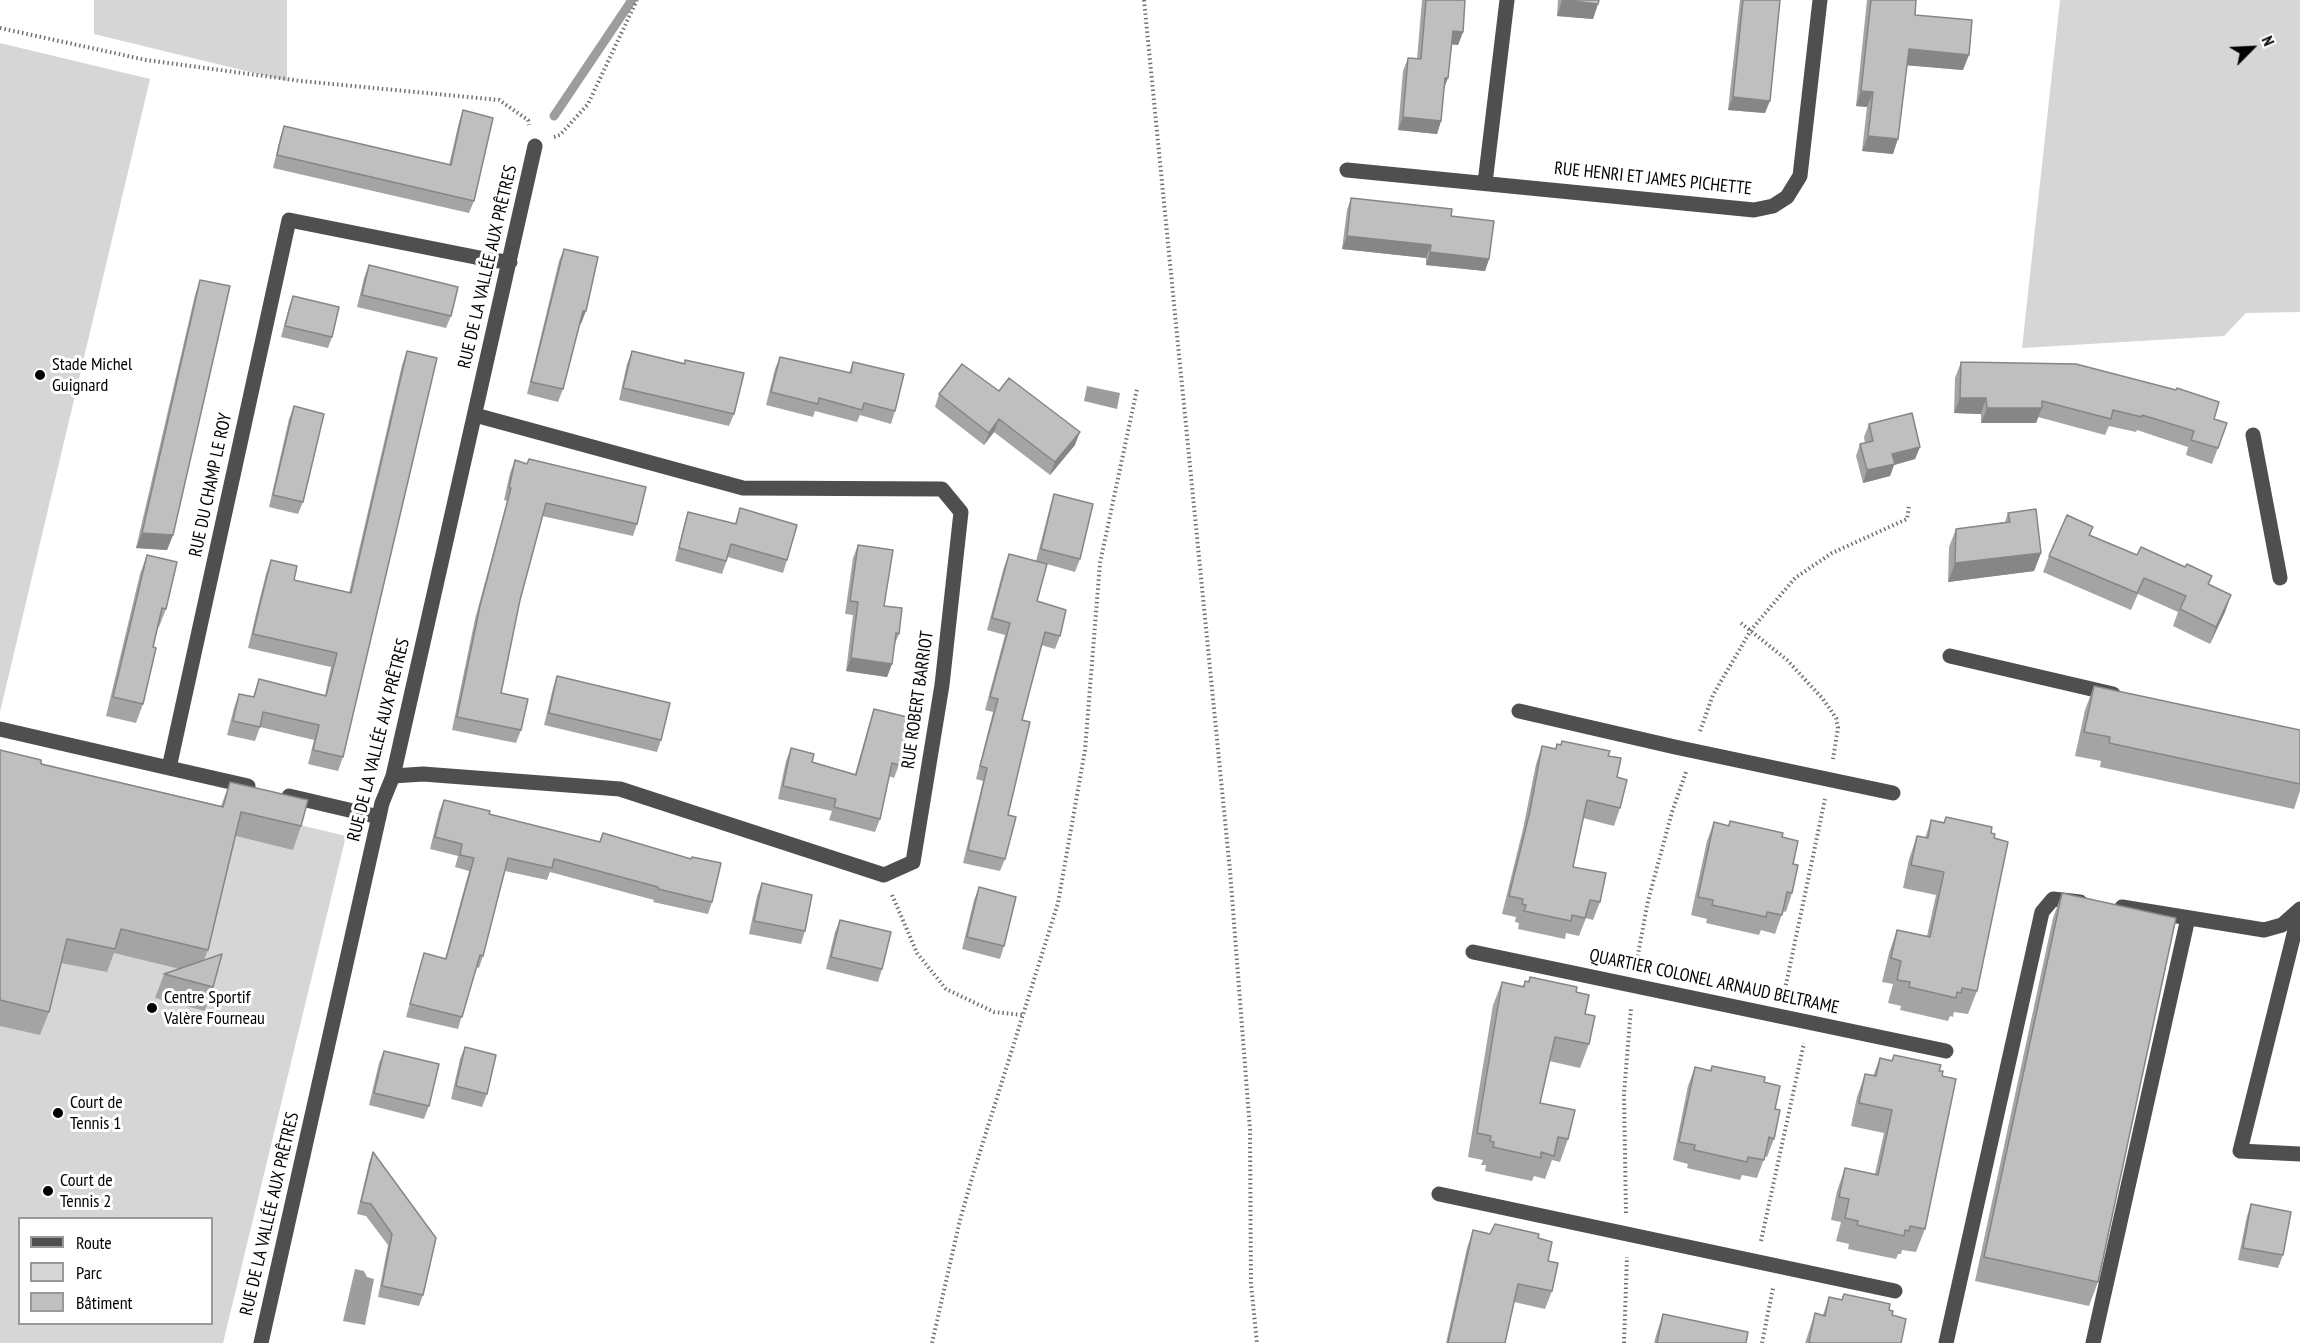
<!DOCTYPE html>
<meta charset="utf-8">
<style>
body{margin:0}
#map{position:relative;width:2300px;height:1343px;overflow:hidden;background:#fff;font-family:"PT Sans Narrow",sans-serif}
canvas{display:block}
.legend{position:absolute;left:18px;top:1217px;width:195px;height:108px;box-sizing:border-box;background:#fff;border:2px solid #999;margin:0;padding:8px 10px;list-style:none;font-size:18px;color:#000}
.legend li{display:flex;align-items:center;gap:12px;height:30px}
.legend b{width:30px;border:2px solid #999}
.north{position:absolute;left:2222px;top:18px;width:60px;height:60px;-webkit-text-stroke:4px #fff;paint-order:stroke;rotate:66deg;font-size:16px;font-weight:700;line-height:24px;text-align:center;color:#000}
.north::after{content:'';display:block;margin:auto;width:21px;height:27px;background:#000;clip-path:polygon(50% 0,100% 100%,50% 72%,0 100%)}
</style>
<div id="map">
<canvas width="2300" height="1343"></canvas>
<ul class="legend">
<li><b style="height:8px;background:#4f4f4f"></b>Route</li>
<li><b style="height:16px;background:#d6d6d6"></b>Parc</li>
<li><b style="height:16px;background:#bfbfbf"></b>Bâtiment</li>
</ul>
<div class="north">N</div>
</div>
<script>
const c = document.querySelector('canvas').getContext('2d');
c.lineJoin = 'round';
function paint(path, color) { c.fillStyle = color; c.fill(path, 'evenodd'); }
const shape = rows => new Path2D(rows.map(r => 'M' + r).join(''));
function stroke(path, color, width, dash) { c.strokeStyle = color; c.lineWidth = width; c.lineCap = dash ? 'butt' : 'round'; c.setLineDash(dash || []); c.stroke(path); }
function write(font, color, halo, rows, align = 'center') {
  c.font = font + ' "PT Sans Narrow",sans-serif'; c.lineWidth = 6; c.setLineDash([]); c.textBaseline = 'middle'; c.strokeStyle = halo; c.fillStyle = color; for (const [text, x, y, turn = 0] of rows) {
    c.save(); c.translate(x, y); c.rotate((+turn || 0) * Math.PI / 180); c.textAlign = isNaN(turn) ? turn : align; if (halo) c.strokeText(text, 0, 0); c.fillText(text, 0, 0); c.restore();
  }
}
paint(shape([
 [94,0,287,0,287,81,94,34],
 [2060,0,2300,0,2300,312,2246,313,2224,336,2022,348],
 [0,43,150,79,0,712],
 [0,753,346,836,223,1343,0,1343],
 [20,1218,212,1218,212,1324,20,1324]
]), '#d6d6d6');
paint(shape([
 [1087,386,1120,393,1117,409,1084,401],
 [355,1269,364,1271,367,1277,374,1279,365,1325,343,1321]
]), '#9d9d9d');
stroke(shape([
 [554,116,632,0]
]), '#9d9d9d', 9);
stroke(shape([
 [1144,0,1230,871,1250,1130,1251,1284,1257,1343],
 [0,28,146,60,301,81,499,100,528,120,529,125],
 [554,137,560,135,588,104,637,0],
 [1741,623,1787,660,1823,699,1836,718,1838,728,1833,759],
 [1700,731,1713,695,1751,630,1795,578,1832,553,1907,519,1909,506],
 [892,895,917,953,946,989,994,1012,1023,1015],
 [1636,965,1648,901,1672,812,1686,772],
 [1784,994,1825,799],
 [1626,1213,1624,1094,1631,1008],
 [1761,1241,1804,1043],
 [932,1343,960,1220,974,1171,1058,903,1085,750,1100,563,1137,389],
 [1624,1343,1627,1257],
 [1762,1343,1773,1288]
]), '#717171', 4, [1.5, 3]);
stroke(shape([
 [1347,170,1754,210,1773,206,1787,197,1800,176,1820,0],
 [1485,183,1507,0],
 [2253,435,2280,578],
 [1950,656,2113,694],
 [1519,711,1675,747,1893,793],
 [0,729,169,768],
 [393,776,423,774,620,789,884,875,913,862,942,685,961,512,942,489,743,488,475,415],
 [248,786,169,768,289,220,490,260,510,262],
 [289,796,379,817],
 [2122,907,2264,930,2282,925,2300,909],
 [2300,910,2240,1151,2300,1154],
 [1473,952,1946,1051],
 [1439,1194,1895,1291],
 [261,1343,382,803,393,776,535,146],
 [1946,1343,2042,912,2053,899,2080,902],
 [2093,1343,2188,918]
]), '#4f4f4f', 15);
paint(shape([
 [1422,0,1465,0,1463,32,1458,45,1452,44,1444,89,1441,121,1437,134,1398,130,1403,71,1408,58,1417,59],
 [1558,0,1599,0,1593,19,1557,16],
 [1740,0,1780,0,1765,113,1728,110],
 [1867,0,1916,0,1915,15,1963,70,1907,65,1893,154,1862,151,1867,107,1856,106],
 [463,110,474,201,469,213,273,168,280,138,284,126,449,165,459,122],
 [1351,198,1451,216,1489,259,1485,271,1426,265,1426,258,1342,249,1347,210],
 [564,249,581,324,580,324,563,389,558,402,527,394,559,261],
 [369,265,451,316,446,328,357,307,364,278],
 [200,280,173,535,167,550,136,548,195,295],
 [293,296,332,337,328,348,281,337,289,307],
 [407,351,343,757,338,771,308,764,314,740,260,727,255,741,227,735,234,708,239,694,253,697,259,679,325,695,331,667,248,648,256,614,266,574,271,560,294,580,349,593,402,365],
 [632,351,684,363,685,360,734,414,729,426,619,400,627,364],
 [780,357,849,373,853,362,895,411,891,424,860,415,857,422,815,411,813,417,766,405,775,369],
 [1961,362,2214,419,2227,423,2212,464,2186,455,2188,447,2137,430,2136,432,2109,426,2105,435,2038,417,2036,423,1981,423,1981,414,1954,413,1955,378],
 [999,391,1075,445,1050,475,994,432,984,445,935,407,939,394],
 [294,406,303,502,298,514,269,507,289,419],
 [1869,424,1920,447,1915,459,1894,465,1890,476,1863,483,1856,456,1860,444,1865,443,1864,437],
 [515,460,637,524,633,536,542,516,520,600,501,693,521,730,516,743,452,730,475,619,507,501,504,500,510,473],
 [1054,494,1080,559,1075,572,1047,564,1037,601,1060,636,1055,649,1041,645,1022,720,1008,815,1005,859,1000,871,963,863,983,781,976,779,993,712,985,710,1005,635,987,630,1004,567,1009,554,1036,561,1050,507],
 [740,508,787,560,783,573,728,557,722,574,675,561,684,525,688,512,735,524],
 [2008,513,2041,553,2034,571,1948,582,1949,547,1956,529,2005,522],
 [2093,527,2090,535,2137,555,2185,567,2212,576,2209,585,2231,595,2225,612,2210,644,2173,626,2178,612,2138,594,2131,610,2043,572,2049,556],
 [858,545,884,606,899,634,894,646,892,664,887,677,846,671,853,615,845,614,853,558],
 [147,555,166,609,159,627,158,627,153,647,143,704,136,723,106,716,140,574],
 [557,676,661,740,657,752,544,725,553,688],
 [2094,686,2300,730,2300,791,2294,809,2100,767,2101,761,2075,756,2085,710],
 [874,709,899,765,894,778,889,776,880,819,875,832,829,820,832,811,778,799,786,761,791,748,812,762,855,774,870,721],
 [1562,741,1608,756,1617,777,1620,808,1614,826,1583,818,1573,867,1600,902,1593,920,1586,918,1579,936,1566,933,1565,939,1518,929,1519,923,1515,922,1516,917,1502,914,1523,829,1536,764,1542,746,1555,749,1557,744,1560,745],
 [0,750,41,764,221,806,230,782,301,826,293,850,236,836,208,950,204,960,213,987,205,1011,155,998,164,974,180,969,114,953,107,972,61,963,49,1012,40,1035,0,1026],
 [444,800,489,814,599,842,603,833,712,902,708,914,653,902,654,900,550,872,547,880,505,871,483,956,479,968,476,967,458,1029,406,1017,420,966,424,953,445,959,469,871,455,867,458,856,430,849,439,812],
 [1946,817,1991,833,1994,838,1977,991,1968,1014,1954,1012,1953,1017,1950,1016,1948,1021,1900,1010,1901,1006,1888,1003,1893,984,1882,982,1889,953,1897,930,1927,936,1936,895,1903,888,1909,859,1917,836,1925,838,1931,820,1944,822],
 [1730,821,1782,837,1793,864,1792,893,1786,912,1783,911,1775,934,1761,930,1759,935,1706,923,1707,919,1691,915,1707,841,1714,822,1728,826],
 [762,883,805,931,801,944,749,934,757,896],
 [979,887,1004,946,1000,959,962,949,974,900],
 [2062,893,2098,1282,2089,1306,1975,1281,2053,918],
 [840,920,882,969,878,982,826,969,835,932],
 [1530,977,1576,992,1585,1014,1589,1044,1580,1068,1549,1061,1540,1103,1568,1139,1560,1162,1552,1160,1545,1179,1534,1176,1532,1181,1485,1171,1486,1165,1481,1165,1483,1160,1468,1157,1493,1005,1502,982,1523,986,1525,981,1528,982],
 [465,1047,487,1094,482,1107,451,1099,460,1059],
 [384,1051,429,1106,424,1119,369,1105,379,1063],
 [1894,1055,1939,1071,1925,1229,1916,1252,1902,1250,1901,1254,1898,1254,1896,1259,1848,1249,1849,1244,1836,1241,1841,1222,1831,1220,1837,1191,1845,1168,1875,1174,1884,1133,1851,1126,1857,1097,1865,1074,1873,1076,1880,1058,1892,1060],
 [1712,1066,1764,1082,1775,1109,1774,1139,1767,1157,1765,1156,1757,1178,1742,1175,1740,1180,1687,1168,1688,1164,1673,1160,1688,1086,1695,1067,1710,1070],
 [373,1152,423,1295,419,1306,378,1297,388,1245,366,1216,357,1214,369,1163],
 [2251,1204,2283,1255,2278,1268,2238,1260,2247,1216],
 [1473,1230,1490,1234,1538,1238,1548,1261,1552,1291,1545,1309,1514,1302,1505,1343,1446,1343,1467,1248],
 [1844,1294,1889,1310,1892,1315,1901,1343,1805,1343,1815,1313,1823,1315,1829,1297,1842,1299],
 [1663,1314,1746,1343,1654,1343,1657,1332]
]), '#a4a4a4');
paint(shape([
 [1562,1,1598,4,1593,19,1557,16],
 [1453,31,1463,32,1458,45,1449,44],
 [1909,49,1969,55,1963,70,1903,65],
 [1445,78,1448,78,1443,91],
 [1861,91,1873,92,1867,107,1856,106],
 [1733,97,1770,101,1765,113,1728,110],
 [1403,117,1441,121,1437,134,1398,130],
 [1868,136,1898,139,1893,154,1862,151],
 [1347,236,1431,245,1426,258,1342,249],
 [1430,252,1489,259,1485,271,1426,265],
 [583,311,586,311,581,324,579,323],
 [1960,398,1986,398,1981,414,1954,413],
 [1987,408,2042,408,2036,423,1981,423],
 [999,419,994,432,984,445,989,433],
 [1080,432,1075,445,1050,475,1055,462],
 [1920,447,1915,459,1894,465,1890,476,1863,483,1867,470,1892,454],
 [142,533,173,535,167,550,136,548],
 [2041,553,2034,571,1948,582,1955,563],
 [2231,595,2225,612,2210,644,2216,627],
 [851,658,892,664,887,677,846,671]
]), '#868686');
const building = shape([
 [1426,0,1465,0,1463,32,1453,31,1448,78,1445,78,1441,121,1403,117,1408,58,1421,59,1426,0],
 [1562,0,1599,0,1598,4,1562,0],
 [1743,0,1780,0,1770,101,1733,97,1743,0],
 [1871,0,1916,0,1915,15,1972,20,1969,55,1909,49,1898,139,1868,136,1873,92,1861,91,1871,0],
 [463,110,493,118,474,201,277,155,284,126,451,165,463,110],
 [1351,198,1452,209,1451,216,1494,221,1489,259,1430,252,1431,245,1347,236,1351,198],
 [564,249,598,257,586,311,583,311,563,389,531,382,564,249],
 [369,265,458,287,451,316,362,295,369,265],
 [200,280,230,286,173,535,142,533,200,280],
 [293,296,339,307,332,337,285,326,293,296],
 [407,351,437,358,343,757,313,750,319,725,263,712,260,727,233,721,239,694,254,697,259,679,326,696,337,653,253,634,261,600,271,560,297,566,294,580,351,593,407,351],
 [632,351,685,364,685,360,744,373,734,414,623,388,632,351],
 [780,357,851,373,853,362,904,374,895,411,864,403,862,410,819,398,818,404,771,392,780,357],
 [1961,362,2076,364,2176,390,2177,388,2219,402,2214,419,2227,423,2218,448,2191,440,2194,431,2142,415,2142,417,2113,410,2111,419,2042,401,2042,408,1987,408,1986,398,1960,398,1961,362],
 [962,364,999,391,1009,378,1080,432,1055,462,999,419,989,433,939,394,962,364],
 [294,406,324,414,303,502,273,495,294,406],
 [1912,413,1920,447,1892,454,1895,464,1867,470,1860,444,1873,441,1869,424,1912,413],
 [529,459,646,487,637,524,546,503,520,600,501,693,528,699,521,730,457,717,480,606,511,488,509,488,515,460,527,464,529,459],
 [1054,494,1093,504,1080,559,1041,549,1054,494],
 [740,508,797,525,787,560,731,544,726,561,679,548,688,512,736,524,740,508],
 [2036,509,2041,553,1955,563,1956,529,2010,522,2008,513,2036,509],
 [2067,515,2093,527,2089,535,2137,555,2141,547,2185,567,2187,564,2212,576,2208,584,2231,595,2216,627,2180,609,2186,596,2144,578,2137,593,2049,556,2067,515],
 [858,545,893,550,884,606,902,608,899,634,896,633,892,664,851,658,858,602,850,601,858,545],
 [1009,554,1047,564,1037,601,1066,610,1060,636,1045,632,1022,720,1030,722,1008,815,1016,817,1005,859,968,850,987,768,980,766,998,699,990,697,1010,623,992,618,1009,554],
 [147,555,177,562,166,609,162,608,153,647,156,648,143,704,113,697,147,555],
 [557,676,670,703,661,740,549,713,557,676],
 [2094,686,2300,730,2300,784,2109,743,2110,737,2084,732,2094,686],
 [874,709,911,718,899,765,892,763,880,819,834,807,836,799,783,786,791,748,814,754,812,762,856,775,874,709],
 [1562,741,1610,751,1608,756,1621,758,1617,777,1627,780,1620,808,1587,800,1573,867,1606,873,1600,902,1590,900,1585,918,1572,915,1571,921,1524,911,1526,905,1522,904,1523,899,1509,896,1530,811,1542,746,1556,749,1557,744,1561,745,1562,741],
 [0,750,41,760,41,764,223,807,230,782,308,800,301,826,241,812,208,950,121,929,115,949,67,939,49,1012,0,1000,0,750],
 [444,800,490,811,489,814,600,842,603,833,691,859,692,857,721,863,712,902,658,889,658,887,554,859,552,868,508,858,483,956,480,955,462,1017,410,1004,424,953,446,959,474,858,460,855,462,844,435,837,444,800],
 [1946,817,1992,827,1991,833,1995,834,1994,838,2008,842,1977,991,1962,988,1961,993,1957,992,1956,998,1909,987,1910,982,1897,980,1901,961,1891,958,1897,930,1930,937,1944,872,1911,865,1917,836,1928,838,1931,820,1944,823,1946,817],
 [1730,821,1783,833,1782,837,1798,841,1793,864,1798,865,1792,893,1787,892,1782,915,1767,912,1766,917,1712,905,1713,900,1698,897,1714,822,1729,826,1730,821],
 [762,883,812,895,805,931,754,921,762,883],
 [979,887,1016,897,1004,946,967,937,979,887],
 [2062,893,2176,918,2098,1282,1984,1257,2062,893],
 [840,920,891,932,882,969,831,957,840,920],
 [222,954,213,987,164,974,222,954],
 [1530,977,1577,987,1576,992,1589,995,1585,1014,1595,1016,1589,1044,1555,1037,1540,1103,1575,1110,1568,1139,1558,1137,1554,1156,1541,1152,1541,1158,1493,1147,1494,1142,1490,1141,1491,1136,1477,1133,1502,982,1524,987,1525,981,1529,982,1530,977],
 [465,1047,496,1055,487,1094,456,1086,465,1047],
 [384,1051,439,1064,429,1106,374,1093,384,1051],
 [1894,1055,1941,1065,1939,1071,1943,1071,1942,1076,1956,1079,1925,1229,1910,1226,1909,1231,1905,1230,1904,1236,1857,1225,1858,1221,1845,1218,1849,1199,1839,1197,1845,1168,1878,1175,1892,1110,1859,1103,1865,1074,1876,1076,1880,1058,1892,1061,1894,1055],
 [1712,1066,1765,1077,1764,1082,1780,1086,1775,1109,1780,1110,1774,1139,1769,1137,1764,1160,1748,1157,1747,1162,1694,1150,1695,1145,1679,1142,1695,1067,1711,1071,1712,1066],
 [373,1152,436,1238,423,1295,382,1286,392,1234,371,1204,361,1202,373,1152],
 [2251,1204,2291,1212,2283,1255,2243,1248,2251,1204],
 [1495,1224,1539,1234,1538,1238,1552,1242,1548,1261,1558,1263,1552,1291,1518,1284,1505,1343,1448,1343,1473,1230,1490,1234,1495,1224],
 [1844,1294,1890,1304,1889,1310,1893,1311,1892,1315,1906,1319,1901,1343,1813,1343,1809,1342,1815,1313,1825,1316,1829,1297,1842,1300,1844,1294],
 [1663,1314,1748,1332,1746,1343,1657,1343,1663,1314]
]);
paint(building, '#bfbfbf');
stroke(building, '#868686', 1.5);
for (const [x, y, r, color] of [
 [40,375,6,"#000"],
 [152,1008,6,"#000"],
 [58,1113,6,"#000"],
 [48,1191,6,"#000"]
]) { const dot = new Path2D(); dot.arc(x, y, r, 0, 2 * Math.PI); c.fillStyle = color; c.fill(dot); stroke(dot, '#fff', 2); }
write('18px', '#000', '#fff', [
 ["RUE HENRI ET JAMES PICHETTE",1653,179,6],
 ["RUE DE LA VALLÉE AUX PRÊTRES",488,267,-77],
 ["RUE DU CHAMP LE ROY",211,485,-78],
 ["RUE ROBERT BARRIOT",918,700,-82],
 ["RUE DE LA VALLÉE AUX PRÊTRES",379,740,-76],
 ["QUARTIER COLONEL ARNAUD BELTRAME",1714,982,12],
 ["RUE DE LA VALLÉE AUX PRÊTRES",270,1214,-77]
]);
write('18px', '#000', '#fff', [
 ["Stade Michel",52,365],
 ["Guignard",52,386],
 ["Centre Sportif",164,998],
 ["Valère Fourneau",164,1019],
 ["Court de",70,1103],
 ["Tennis 1",70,1124],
 ["Court de",60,1181],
 ["Tennis 2",60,1202]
], 'left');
</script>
